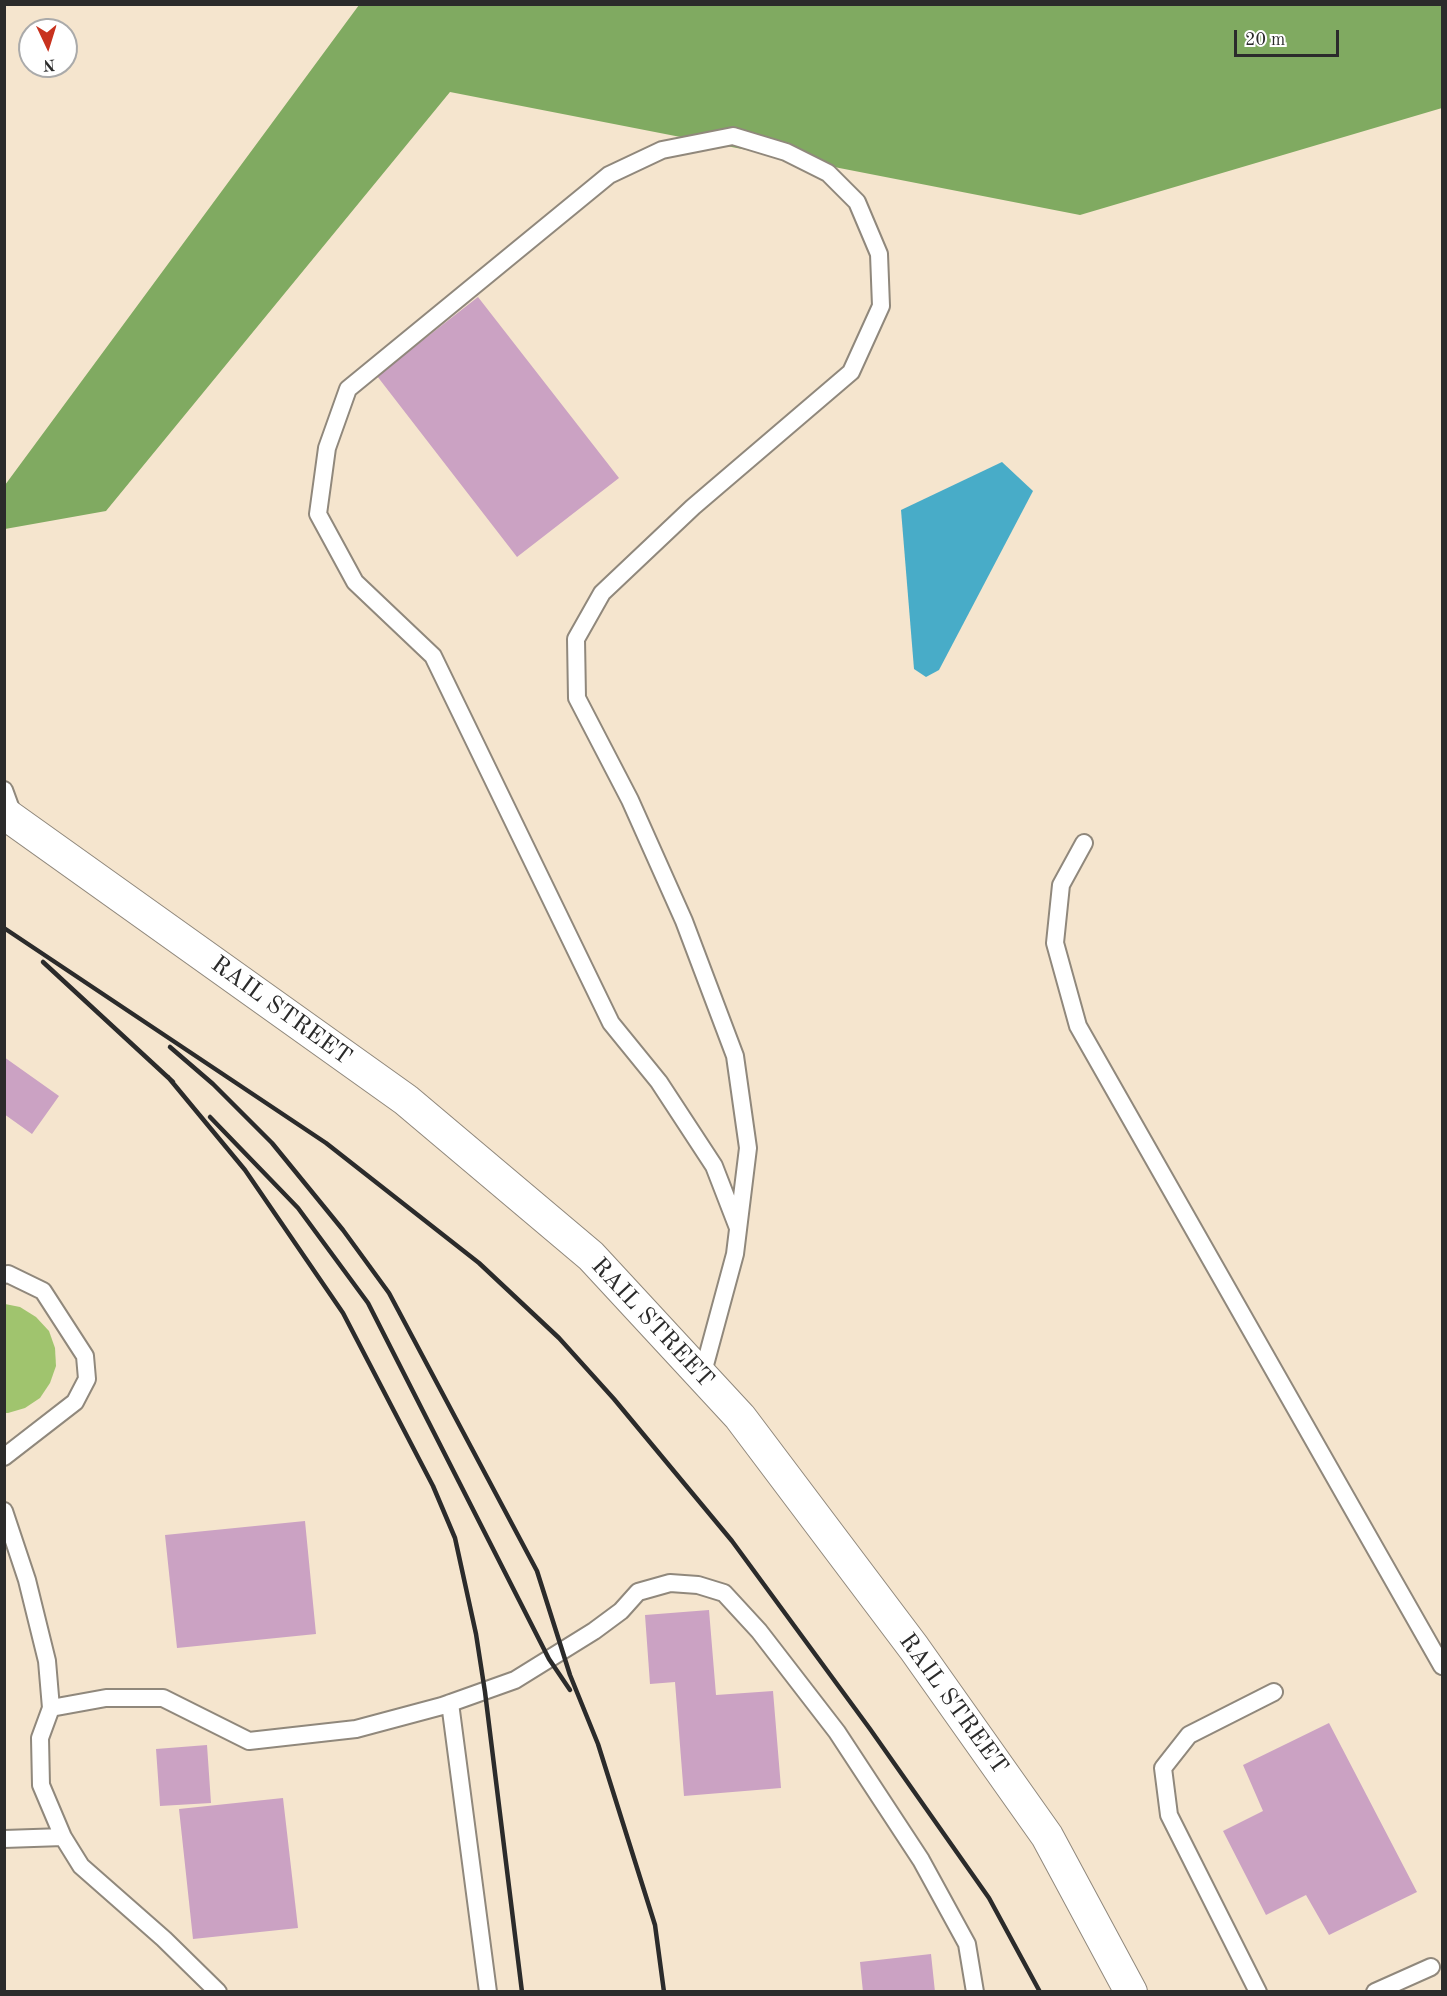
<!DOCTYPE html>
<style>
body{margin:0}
#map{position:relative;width:1447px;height:1996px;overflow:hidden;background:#f5e5ce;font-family:"Old Standard TT",serif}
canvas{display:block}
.frame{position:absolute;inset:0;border:6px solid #2b2b2b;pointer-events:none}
.north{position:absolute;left:18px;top:18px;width:60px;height:60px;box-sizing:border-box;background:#fff;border:2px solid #aaa;border-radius:50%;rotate:176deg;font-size:16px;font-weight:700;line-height:24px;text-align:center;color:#2b2b2b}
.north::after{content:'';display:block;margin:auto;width:21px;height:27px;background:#c8321e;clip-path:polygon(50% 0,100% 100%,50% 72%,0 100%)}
.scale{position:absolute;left:1234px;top:30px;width:105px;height:27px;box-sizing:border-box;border:3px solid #2b2b2b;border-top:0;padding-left:8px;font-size:18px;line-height:21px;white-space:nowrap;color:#2b2b2b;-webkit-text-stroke:4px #fff;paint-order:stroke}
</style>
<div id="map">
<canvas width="1447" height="1996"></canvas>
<div class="frame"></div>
<div class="north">N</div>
<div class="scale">20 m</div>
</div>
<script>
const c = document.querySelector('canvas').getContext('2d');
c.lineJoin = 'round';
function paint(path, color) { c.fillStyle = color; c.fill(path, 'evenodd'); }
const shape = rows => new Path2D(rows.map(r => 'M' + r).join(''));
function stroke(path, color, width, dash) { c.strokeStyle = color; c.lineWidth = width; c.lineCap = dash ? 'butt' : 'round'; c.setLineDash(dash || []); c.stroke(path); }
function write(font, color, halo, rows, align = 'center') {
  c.font = font + ' "Old Standard TT",serif'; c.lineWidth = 4.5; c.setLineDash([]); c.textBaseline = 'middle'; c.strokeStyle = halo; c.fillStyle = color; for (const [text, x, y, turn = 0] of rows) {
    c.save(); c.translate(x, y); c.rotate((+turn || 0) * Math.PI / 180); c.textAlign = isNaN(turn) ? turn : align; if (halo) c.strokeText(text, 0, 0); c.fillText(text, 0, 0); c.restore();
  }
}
paint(shape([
 [5,1304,20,1307,36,1317,49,1331,55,1348,56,1366,50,1383,40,1398,25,1408,8,1413,4,1413]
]), '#a0c46e');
paint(shape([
 [359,5,1442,5,1442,108,1080,215,450,92,106,511,5,529,5,485]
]), '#80aa61');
paint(shape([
 [1002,462,1033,491,939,670,926,677,914,669,901,510]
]), '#48acc8');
paint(shape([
 [478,297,619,478,517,557,377,376],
 [4,1057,59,1096,32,1134,4,1114],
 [305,1521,316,1634,177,1648,165,1535],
 [709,1610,716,1695,773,1691,781,1788,684,1796,675,1682,650,1684,645,1615],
 [1329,1723,1417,1892,1329,1935,1306,1895,1266,1915,1223,1831,1263,1811,1243,1765],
 [207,1745,211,1803,160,1806,156,1749],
 [283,1798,298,1928,193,1939,179,1809],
 [931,1954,935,1992,863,1992,860,1962]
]), '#cba2c3');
const lane = shape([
 [4,790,15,820],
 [1084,843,1061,885,1055,943,1078,1026,1442,1666],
 [4,1275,8,1274,43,1291,85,1356,87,1379,75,1402,4,1457],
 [702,1376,735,1254,748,1148,735,1056,684,921,630,800,577,698,576,639,602,593,693,507,851,372,881,306,879,254,857,202,828,173,786,152,733,136,662,150,609,175,348,389,327,448,318,514,355,582,433,656,611,1023,659,1082,714,1166,738,1228],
 [4,1511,27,1580,47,1661,51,1708],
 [450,1703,488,1992],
 [4,1839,63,1837],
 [218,1992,164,1939,81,1866,63,1837,41,1785,40,1738,51,1708,106,1698,163,1698,249,1741,356,1729,442,1706,515,1680,594,1631,621,1611,638,1592,670,1583,698,1585,724,1593,759,1631,837,1732,921,1860,967,1944,975,1992],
 [1258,1992,1169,1815,1163,1768,1189,1735,1274,1692],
 [1375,1992,1431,1967]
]);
const street = shape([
 [4,813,406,1100,591,1256,740,1417,914,1648,1047,1836,1131,1992]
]);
stroke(lane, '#90887c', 20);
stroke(street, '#90887c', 34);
stroke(lane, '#fff', 16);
stroke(street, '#fff', 32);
stroke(shape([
 [4,928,326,1143,479,1263,559,1338,614,1399,732,1541,870,1729,989,1898,1040,1992],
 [43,962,173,1082],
 [170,1047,213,1084,272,1143,343,1230,389,1293,537,1571,570,1675,598,1744,655,1925,664,1992],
 [168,1077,245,1170,343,1313,433,1486,455,1538,476,1634,485,1692,522,1992],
 [210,1117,298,1208,368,1303,549,1659,570,1690]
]), '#2b2b2b', 4.5);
write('24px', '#2b2b2b', '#fff', [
 ["RAIL STREET",281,1011,36],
 ["RAIL STREET",652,1323,47],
 ["RAIL STREET",953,1704,54]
]);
</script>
